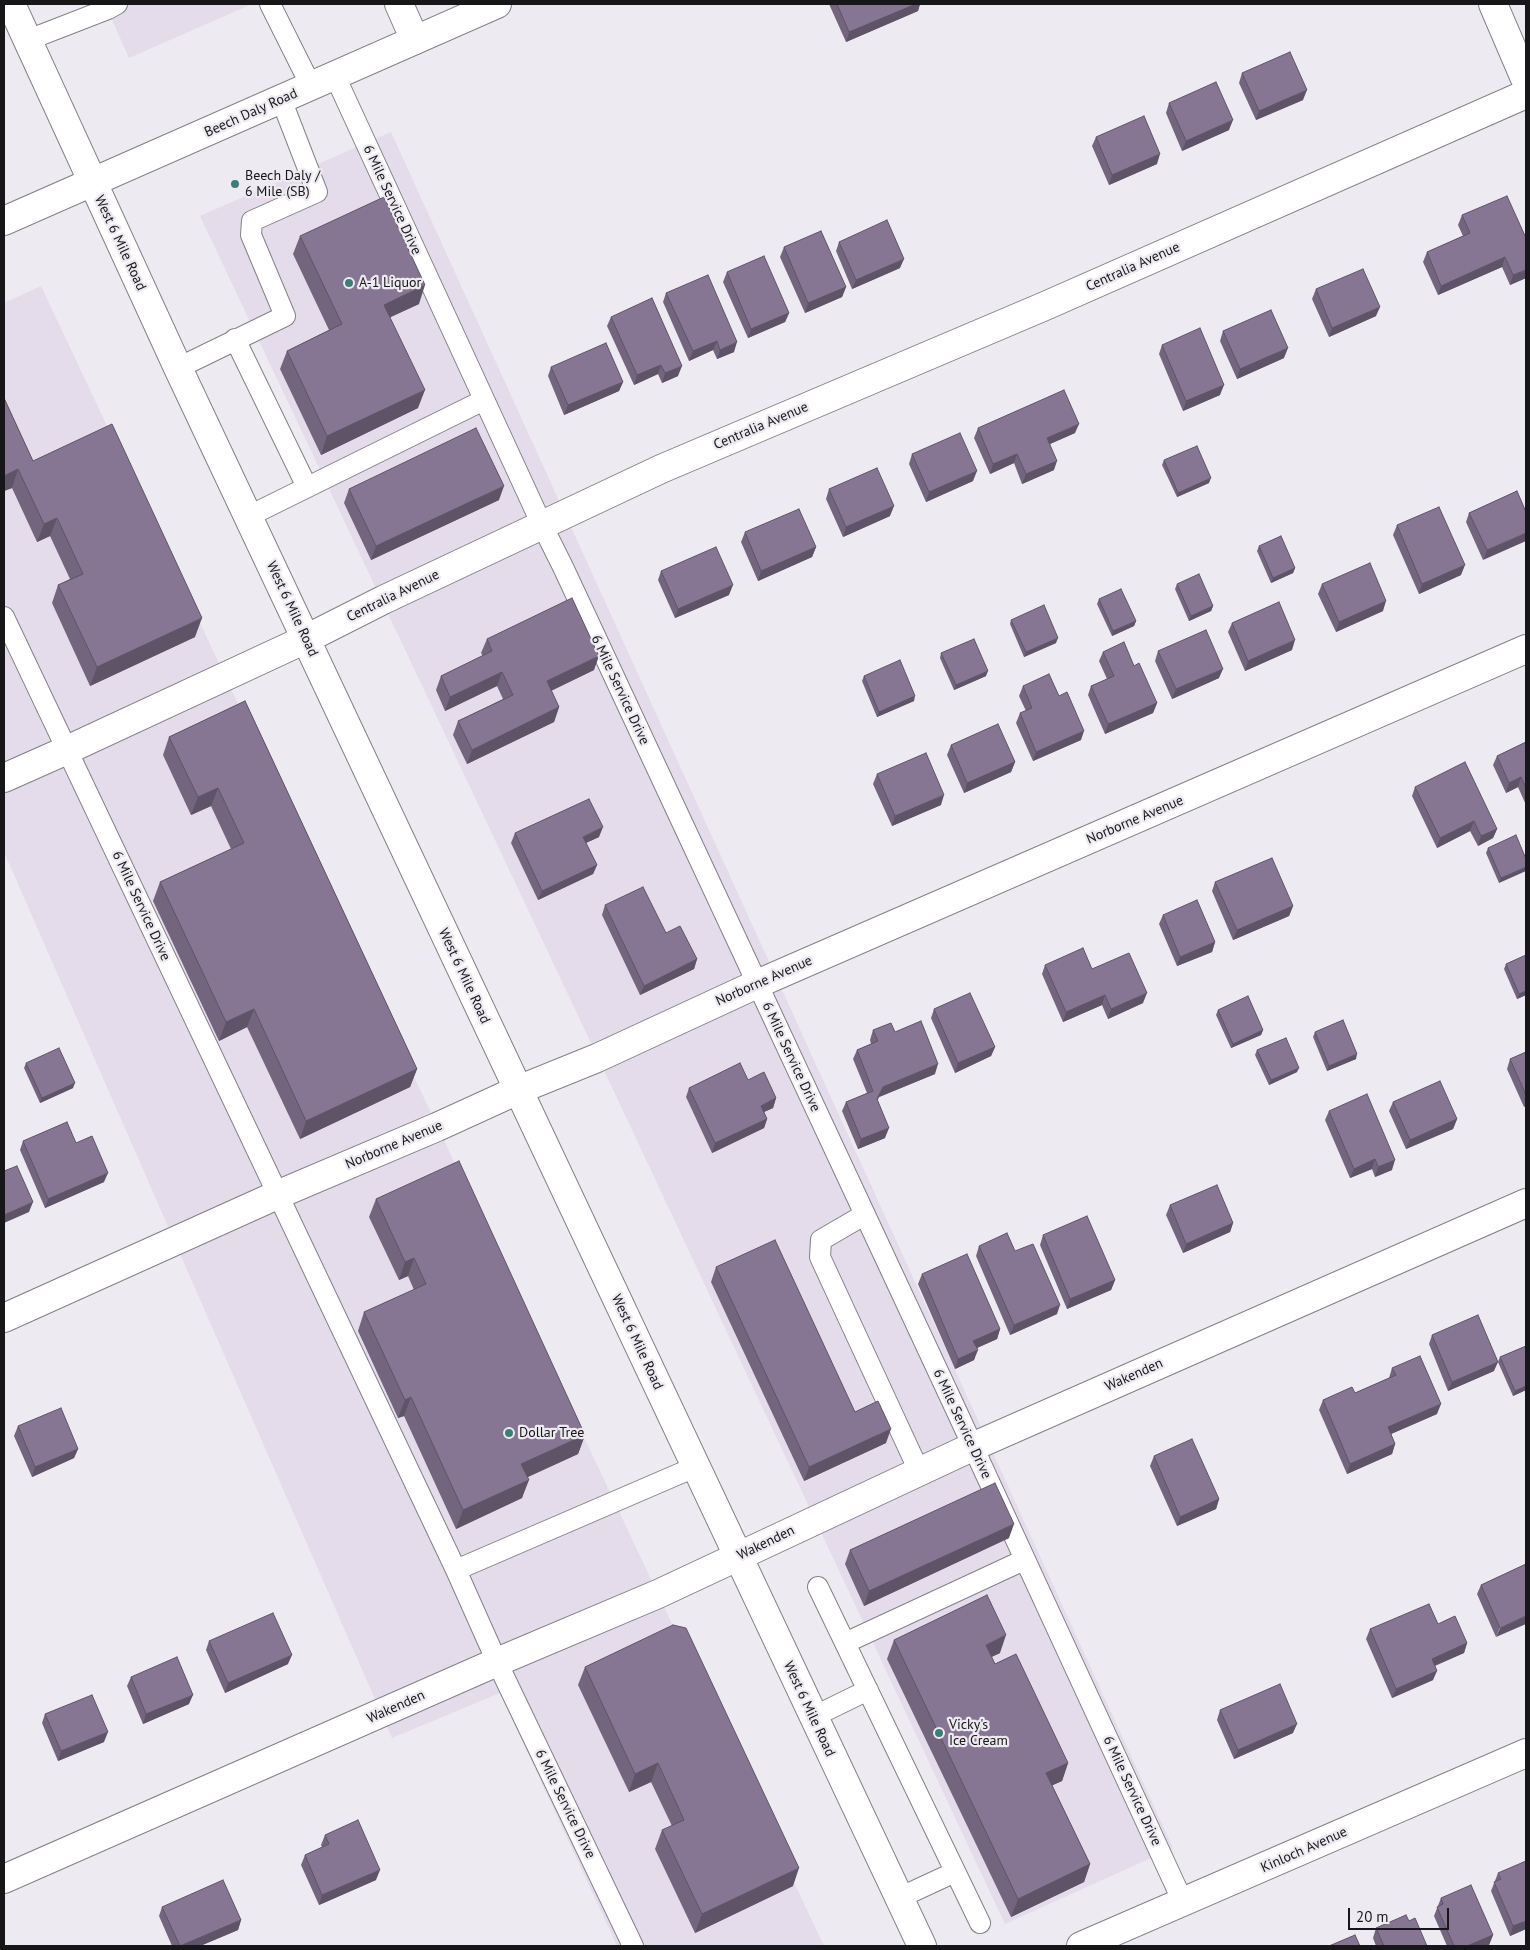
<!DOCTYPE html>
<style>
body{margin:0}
#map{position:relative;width:1530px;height:1950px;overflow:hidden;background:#eeeaf1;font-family:"PT Sans",sans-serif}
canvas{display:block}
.frame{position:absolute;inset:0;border:5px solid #171618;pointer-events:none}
.scale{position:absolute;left:1348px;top:1908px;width:101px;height:22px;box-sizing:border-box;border:2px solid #171618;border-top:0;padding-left:6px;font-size:15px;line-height:18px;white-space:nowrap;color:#171618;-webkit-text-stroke:4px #eeeaf1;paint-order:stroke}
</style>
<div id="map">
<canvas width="1530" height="1950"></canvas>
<div class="frame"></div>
<div class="scale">20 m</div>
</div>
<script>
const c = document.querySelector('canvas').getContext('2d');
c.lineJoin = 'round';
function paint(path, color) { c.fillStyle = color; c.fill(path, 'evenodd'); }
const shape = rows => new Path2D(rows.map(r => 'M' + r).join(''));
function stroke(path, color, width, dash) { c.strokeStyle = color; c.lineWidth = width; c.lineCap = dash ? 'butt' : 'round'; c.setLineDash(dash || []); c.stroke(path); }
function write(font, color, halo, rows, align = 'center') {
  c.font = font + ' "PT Sans",sans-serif'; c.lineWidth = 4.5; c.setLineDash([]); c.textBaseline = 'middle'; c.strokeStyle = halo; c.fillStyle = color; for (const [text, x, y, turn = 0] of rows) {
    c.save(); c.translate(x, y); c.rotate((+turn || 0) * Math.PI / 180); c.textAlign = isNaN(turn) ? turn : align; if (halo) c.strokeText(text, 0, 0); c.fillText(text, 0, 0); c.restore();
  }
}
paint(shape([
 [105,4,252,4,129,58],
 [391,132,1173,1848,1005,1924,617,1098,200,216],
 [41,286,824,1946,617,1946,500,1693,392,1738,4,852,4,303]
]), '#e4dcea');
const service = shape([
 [270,4,311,86],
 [28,40,108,9,117,4],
 [335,76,542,525,563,567,957,1412,1183,1902],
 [235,339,307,487],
 [178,368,285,316,251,235,252,221,317,192,281,99],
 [249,516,484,400],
 [4,617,456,1570,497,1662,633,1946],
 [864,1215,821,1240,820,1257,919,1471],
 [456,1570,695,1467],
 [818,1587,980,1923],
 [845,1643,1024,1560],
 [813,1717,868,1690],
 [899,1898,955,1872]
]);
const minor = shape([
 [399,4,415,40],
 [1493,4,1526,81],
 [4,778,67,750,306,639,383,600,661,469,1045,306,1526,94],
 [4,1318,277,1195,437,1127,518,1090,597,1058,757,984,1526,649],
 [4,1879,497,1662,658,1594,972,1447,1526,1203],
 [1081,1946,1526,1753]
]);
const secondary = shape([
 [11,4,178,368,922,1946],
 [4,221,497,4]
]);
stroke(service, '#848087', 22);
stroke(minor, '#848087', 30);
stroke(secondary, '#848087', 30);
stroke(service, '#fff', 20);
stroke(minor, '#fff', 28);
stroke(secondary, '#fff', 28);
paint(shape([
 [829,4,920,4,918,11,846,42],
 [1242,73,1303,100,1256,120,1239,83],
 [1169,103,1229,130,1182,151,1166,113],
 [1096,137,1157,164,1109,185,1092,146],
 [1462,215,1526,278,1510,285,1502,267,1438,295,1423,262,1427,252,1463,236,1458,225],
 [300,236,419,304,390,317,418,408,321,455,280,369,287,351,329,330,293,254],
 [839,242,900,268,852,289,836,251],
 [784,247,846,287,842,297,805,313,780,257],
 [727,272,789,313,785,322,748,338,723,282],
 [1316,289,1376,316,1329,337,1312,299],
 [666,293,734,352,717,359,713,350,689,361,663,302],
 [611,317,678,376,662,383,658,374,634,385,607,326],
 [1223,331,1284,358,1237,379,1220,341],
 [1162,345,1220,395,1183,411,1159,354],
 [551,367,623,382,619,391,564,415,548,376],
 [4,398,33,461,195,637,90,686,52,603,58,585,70,579,50,536,37,542,12,488,4,491],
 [978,428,1075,433,1050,444,1054,470,1022,484,1014,463,990,474,974,438],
 [912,454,973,481,926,502,909,464],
 [1164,460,1209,483,1177,497,1162,465],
 [349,489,499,500,371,560,344,503],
 [829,489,890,516,843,537,826,499],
 [1517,491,1483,560,1466,522,1469,513],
 [1397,525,1461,575,1419,594,1393,535],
 [745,532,816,547,812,557,758,581,741,542],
 [1259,546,1295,568,1293,573,1271,583,1257,551],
 [661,571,729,595,675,618,658,580],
 [1177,584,1213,606,1211,611,1189,621,1175,589],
 [1322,584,1383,611,1336,632,1318,594],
 [1099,599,1136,621,1134,626,1112,636,1097,604],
 [1011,620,1056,643,1024,657,1010,624],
 [1232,623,1292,650,1245,671,1228,632],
 [487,639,594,670,551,691,559,707,554,722,467,764,453,735,458,721,503,699,497,686,445,711,436,690,441,676,483,656,481,653],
 [1158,651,1219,678,1172,699,1155,661],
 [1103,652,1134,666,1157,703,1153,713,1105,734,1088,695,1091,686,1107,679,1099,661],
 [941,653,986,676,954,690,940,658],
 [864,676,914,701,877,717,862,681],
 [1023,686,1059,696,1081,740,1033,761,1016,723,1020,713,1026,711,1019,696],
 [245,701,417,1069,410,1087,300,1139,247,1027,219,1041,153,901,160,882,231,849,211,806,191,815,163,755,169,737],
 [1526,742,1526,805,1518,787,1506,793,1493,765,1497,756],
 [951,745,1015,762,1011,772,964,793,947,755],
 [877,774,941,805,892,826,873,784],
 [1415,787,1497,829,1493,838,1478,846,1470,831,1437,848,1412,796],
 [515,833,599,837,586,843,597,865,593,874,538,900,511,843],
 [1488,848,1526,859,1499,883,1486,853],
 [1215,882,1293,906,1289,916,1233,940,1212,891],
 [605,905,666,933,697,959,694,969,640,995,602,915],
 [1163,915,1215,942,1212,952,1177,966,1159,924],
 [1526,955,1526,995,1517,999,1504,969,1506,964],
 [1045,965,1092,969,1143,1003,1108,1019,1102,1005,1063,1022,1042,974],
 [934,1009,995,1047,991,1056,955,1073,931,1018],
 [1218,1010,1263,1030,1261,1035,1231,1048,1216,1015],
 [873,1030,895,1032,935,1074,879,1097,877,1101,885,1138,858,1149,842,1111,846,1102,867,1093,853,1059,857,1050,871,1044,870,1040],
 [1315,1032,1356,1059,1327,1071,1313,1037],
 [1257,1050,1297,1072,1269,1085,1255,1055],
 [1526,1052,1526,1106,1524,1107,1507,1069,1510,1059],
 [26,1063,73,1088,40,1103,24,1068],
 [748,1080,776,1098,773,1108,764,1112,767,1119,764,1128,712,1153,686,1097,689,1088],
 [1393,1102,1457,1119,1453,1129,1406,1149,1389,1111],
 [1329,1111,1392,1170,1375,1177,1372,1169,1350,1178,1325,1120],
 [23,1141,76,1143,104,1182,45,1208,20,1150],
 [376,1199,585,1435,578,1454,527,1477,522,1498,456,1529,404,1416,398,1418,358,1331,364,1312,414,1290,408,1276,399,1280,369,1217],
 [1170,1205,1233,1223,1230,1232,1183,1253,1166,1215],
 [1043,1235,1115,1280,1111,1290,1067,1309,1040,1245],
 [979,1246,1015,1251,1057,1314,1010,1335,976,1256],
 [716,1267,855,1412,886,1443,804,1481,711,1282],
 [922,1274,1000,1329,997,1339,977,1348,974,1360,955,1369,918,1284],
 [1432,1335,1494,1371,1448,1391,1429,1344],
 [1526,1346,1526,1390,1513,1396,1498,1362,1500,1357],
 [1392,1368,1437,1414,1391,1434,1395,1444,1392,1454,1347,1474,1319,1410,1323,1400,1355,1393,1389,1378],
 [18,1426,78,1449,74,1458,32,1477,14,1436],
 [1154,1456,1219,1499,1216,1509,1177,1526,1150,1466],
 [1009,1538,864,1606,845,1564,850,1550],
 [1526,1564,1496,1637,1477,1594,1481,1585],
 [1438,1624,1467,1643,1464,1653,1435,1666,1433,1680,1392,1698,1366,1639,1370,1629],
 [894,1640,1000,1653,991,1657,995,1664,1068,1763,1062,1781,1052,1785,1090,1864,1084,1882,1011,1917,887,1659],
 [209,1641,288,1664,225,1693,206,1650],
 [585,1667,793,1886,695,1933,655,1849,662,1830,672,1826,651,1782,629,1792,578,1685],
 [131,1677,189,1704,143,1724,127,1686],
 [1220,1710,1293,1733,1234,1759,1217,1720],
 [45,1714,104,1742,58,1761,42,1723],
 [325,1835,376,1880,319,1905,301,1865,305,1855,322,1847,321,1845],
 [1498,1873,1526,1929,1510,1936,1491,1891],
 [1441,1898,1493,1935,1489,1945,1486,1946,1447,1946,1434,1916],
 [162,1907,241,1920,238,1930,200,1946,172,1946,159,1916],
 [1409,1921,1427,1946,1376,1946,1373,1938,1376,1928]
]), '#73657e');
paint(shape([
 [916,4,920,4,918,11,846,42,849,32],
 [1307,90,1303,100,1256,120,1259,111],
 [1233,120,1229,130,1182,151,1186,141],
 [1160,154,1157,164,1109,185,1112,175],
 [1505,257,1502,267,1438,295,1441,286],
 [904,259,900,268,852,289,856,280],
 [1526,270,1526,278,1510,285,1513,275],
 [425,285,419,304,378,323,384,305],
 [846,287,842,297,805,313,808,303],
 [1380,307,1376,316,1329,337,1332,328],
 [789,313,785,322,748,338,751,329],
 [717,341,713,350,689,361,693,351],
 [737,342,734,352,717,359,720,350],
 [1288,348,1284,358,1237,379,1240,369],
 [661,365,658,374,634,385,637,375],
 [682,366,678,376,662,383,665,373],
 [623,382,619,391,564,415,568,405],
 [1224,385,1220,395,1183,411,1186,401],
 [425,390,418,408,321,455,327,436],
 [1079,424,1075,433,1043,447,1047,438],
 [1017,454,1014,463,990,474,993,464],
 [1057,461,1054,470,1022,484,1026,474],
 [18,469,12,488,4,491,4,476],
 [977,471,973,481,926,502,929,492],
 [1211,478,1209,483,1177,497,1178,493],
 [504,486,499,500,371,560,376,546],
 [894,506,890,516,843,537,846,527],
 [57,518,50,536,37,542,44,524],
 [1526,533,1526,541,1483,560,1487,550],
 [816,547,812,557,758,581,761,571],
 [1465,565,1461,575,1419,594,1422,584],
 [1295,568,1293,573,1271,583,1273,578],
 [733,585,729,595,675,618,678,609],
 [1386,601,1383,611,1336,632,1339,622],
 [1213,606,1211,611,1189,621,1191,616],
 [202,618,195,637,90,686,97,667],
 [1136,621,1134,626,1112,636,1113,631],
 [1058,638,1056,643,1024,657,1026,652],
 [1295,640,1292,650,1245,671,1248,661],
 [599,656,594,670,542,695,547,681],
 [1223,669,1219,678,1172,699,1176,689],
 [988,671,986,676,954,690,956,685],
 [502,672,497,686,445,711,450,697],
 [915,696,914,701,877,717,879,712],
 [1157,703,1153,713,1105,734,1108,724],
 [559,707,554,722,467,764,472,750],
 [1084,731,1081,740,1033,761,1036,752],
 [1015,762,1011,772,964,793,967,783],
 [1521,777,1518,787,1506,793,1509,783],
 [218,788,211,806,191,815,198,797],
 [944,795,941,805,892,826,895,816],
 [1474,821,1470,831,1437,848,1440,838],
 [603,827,599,837,579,846,583,837],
 [1497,829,1493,838,1478,846,1481,836],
 [597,865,593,874,538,900,542,891],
 [1526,867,1526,871,1499,883,1501,878],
 [1293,906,1289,916,1233,940,1237,930],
 [1215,942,1212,952,1177,966,1180,957],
 [697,959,694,969,640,995,644,986],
 [1526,991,1526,995,1517,999,1519,994],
 [1147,993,1143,1003,1108,1019,1111,1009],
 [1105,995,1102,1005,1063,1022,1066,1012],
 [254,1009,247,1027,219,1041,226,1022],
 [1263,1030,1261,1035,1231,1048,1233,1044],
 [995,1047,991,1056,955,1073,958,1063],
 [1357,1054,1356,1059,1327,1071,1329,1066],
 [938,1064,935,1074,879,1097,873,1109,883,1087],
 [1299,1068,1297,1072,1269,1085,1271,1080],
 [417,1069,410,1087,300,1139,306,1121],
 [75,1083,73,1088,40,1103,42,1098],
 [776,1098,773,1108,757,1115,761,1106],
 [767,1119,764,1128,712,1153,715,1143],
 [1457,1119,1453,1129,1406,1149,1410,1140],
 [889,1128,885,1138,858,1149,861,1139],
 [1375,1159,1372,1169,1350,1178,1354,1169],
 [1395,1160,1392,1170,1375,1177,1378,1167],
 [108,1173,104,1182,45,1208,48,1199],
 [33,1202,29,1212,4,1223,4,1215],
 [1233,1223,1230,1232,1183,1253,1186,1244],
 [414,1258,408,1276,399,1280,405,1262],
 [1115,1280,1111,1290,1067,1309,1070,1299],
 [1060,1305,1057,1314,1010,1335,1014,1325],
 [1000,1329,997,1339,970,1351,973,1341],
 [978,1350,974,1360,955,1369,958,1359],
 [1498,1362,1494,1371,1448,1391,1452,1382],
 [1526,1386,1526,1390,1513,1396,1515,1391],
 [411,1397,404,1416,398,1418,405,1400],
 [1441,1404,1437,1414,1384,1437,1388,1427],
 [891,1429,886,1443,804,1481,809,1467],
 [585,1435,578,1454,515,1483,521,1464],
 [1395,1444,1392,1454,1347,1474,1350,1464],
 [78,1449,74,1458,32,1477,35,1467],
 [529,1480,522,1498,456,1529,463,1510],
 [1219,1499,1216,1509,1177,1526,1180,1517],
 [1014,1524,1009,1538,864,1606,869,1591],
 [1526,1616,1526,1624,1496,1637,1500,1628],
 [1006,1635,1000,1653,979,1663,986,1645],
 [1467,1643,1464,1653,1428,1668,1432,1659],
 [292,1655,288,1664,225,1693,228,1683],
 [1437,1671,1433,1680,1392,1698,1396,1689],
 [193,1695,189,1704,143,1724,146,1714],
 [1297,1724,1293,1733,1234,1759,1238,1750],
 [108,1732,104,1742,58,1761,61,1751],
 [658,1763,651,1782,629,1792,635,1774],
 [1068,1763,1062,1781,1040,1791,1046,1773],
 [1090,1864,1084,1882,1011,1917,1018,1899],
 [799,1868,793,1886,695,1933,702,1914],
 [380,1870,376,1880,319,1905,322,1895],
 [241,1920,238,1930,200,1946,181,1946],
 [1526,1921,1526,1929,1510,1936,1513,1926],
 [1493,1935,1489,1945,1486,1946,1467,1946]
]), '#5e5367');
const building = shape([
 [837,4,916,4,849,32,837,4],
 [1290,52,1307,90,1259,111,1242,73,1290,52],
 [1216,82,1233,120,1186,141,1169,103,1216,82],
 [1144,116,1160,154,1112,175,1096,137,1144,116],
 [1507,196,1526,238,1526,270,1513,275,1505,257,1441,286,1427,252,1470,233,1462,215,1507,196],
 [384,197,425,285,384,305,425,390,327,436,287,351,342,324,300,236,384,197],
 [887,220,904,259,856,280,839,242,887,220],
 [821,231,846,287,808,303,784,247,821,231],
 [764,256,789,313,751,329,727,272,764,256],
 [1363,269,1380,307,1332,328,1316,289,1363,269],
 [708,275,737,342,720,350,717,341,693,351,666,293,708,275],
 [652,298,682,366,665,373,661,365,637,375,611,317,652,298],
 [1271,310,1288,348,1240,369,1223,331,1271,310],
 [1200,328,1224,385,1186,401,1162,345,1200,328],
 [606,343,623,382,568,405,551,367,606,343],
 [1064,390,1079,424,1047,438,1057,461,1026,474,1017,454,993,464,978,428,1064,390],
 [4,398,33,461,112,424,202,618,97,667,58,585,83,574,57,518,44,524,18,469,4,476,4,398],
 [476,428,504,486,376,546,349,489,476,428],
 [960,433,977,471,929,492,912,454,960,433],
 [1197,446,1211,478,1178,493,1164,460,1197,446],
 [877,468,894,506,846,527,829,489,877,468],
 [1517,491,1526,512,1526,533,1487,550,1469,513,1517,491],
 [1439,507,1465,565,1422,584,1397,525,1439,507],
 [799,509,816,547,761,571,745,532,799,509],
 [1281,536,1295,568,1273,578,1259,546,1281,536],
 [716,547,733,585,678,609,661,571,716,547],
 [1370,563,1386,601,1339,622,1322,584,1370,563],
 [1199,574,1213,606,1191,616,1177,584,1199,574],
 [1121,589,1136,621,1113,631,1099,599,1121,589],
 [572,598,599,656,547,681,559,707,472,750,458,721,513,695,502,672,450,697,441,676,492,651,487,639,572,598],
 [1279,602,1295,640,1248,661,1232,623,1279,602],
 [1044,605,1058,638,1026,652,1011,620,1044,605],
 [1206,630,1223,669,1176,689,1158,651,1206,630],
 [974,639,988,671,956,685,941,653,974,639],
 [1124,642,1134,666,1139,663,1157,703,1108,724,1091,686,1114,676,1103,652,1124,642],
 [900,660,915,696,879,712,864,676,900,660],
 [1049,674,1059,696,1067,692,1084,731,1036,752,1020,713,1032,708,1023,686,1049,674],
 [245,701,417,1069,306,1121,254,1009,226,1022,160,882,244,843,218,788,198,797,169,737,245,701],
 [998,724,1015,762,967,783,951,745,998,724],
 [1526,742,1526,788,1521,777,1509,783,1497,756,1526,742],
 [926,753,944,795,895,816,877,774,926,753],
 [1465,762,1497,829,1481,836,1474,821,1440,838,1415,787,1465,762],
 [589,799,603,827,583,837,597,865,542,891,515,833,589,799],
 [1516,835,1526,859,1526,867,1501,878,1488,848,1516,835],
 [1272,858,1293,906,1237,930,1215,882,1272,858],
 [643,887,666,933,680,926,697,959,644,986,605,905,643,887],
 [1197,900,1215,942,1180,957,1163,915,1197,900],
 [1083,948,1092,969,1129,953,1147,993,1111,1009,1105,995,1066,1012,1045,965,1083,948],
 [1526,955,1526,991,1519,994,1506,964,1526,955],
 [970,993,995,1047,958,1063,934,1009,970,993],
 [1248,996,1263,1030,1233,1044,1218,1010,1248,996],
 [1343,1020,1357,1054,1329,1066,1315,1032,1343,1020],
 [921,1021,938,1064,883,1087,877,1099,889,1128,861,1139,846,1102,873,1091,857,1050,878,1041,873,1030,891,1023,895,1032,921,1021],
 [1286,1038,1299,1068,1271,1080,1257,1050,1286,1038],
 [59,1048,75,1083,42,1098,26,1063,59,1048],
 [1526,1052,1526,1095,1510,1059,1526,1052],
 [740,1063,748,1080,764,1072,776,1098,761,1106,767,1119,715,1143,689,1088,740,1063],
 [1440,1081,1457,1119,1410,1140,1393,1102,1440,1081],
 [1367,1094,1395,1160,1378,1167,1375,1159,1354,1169,1329,1111,1367,1094],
 [67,1122,76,1143,92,1136,108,1173,48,1199,23,1141,67,1122],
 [459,1161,585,1435,521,1464,529,1480,463,1510,411,1397,405,1400,364,1312,426,1284,414,1258,405,1262,376,1199,459,1161],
 [17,1166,33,1202,4,1215,4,1171,17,1166],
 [1217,1185,1233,1223,1186,1244,1170,1205,1217,1185],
 [1087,1216,1115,1280,1070,1299,1043,1235,1087,1216],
 [1007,1233,1015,1251,1033,1244,1060,1305,1014,1325,979,1246,1007,1233],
 [775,1240,855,1412,878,1401,891,1429,809,1467,716,1267,775,1240],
 [967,1254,1000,1329,973,1341,978,1350,958,1359,922,1274,967,1254],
 [1478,1315,1498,1362,1452,1382,1432,1335,1478,1315],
 [1526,1346,1526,1386,1515,1391,1500,1357,1526,1346],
 [1420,1356,1441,1404,1388,1427,1395,1444,1350,1464,1323,1400,1352,1387,1355,1393,1396,1375,1392,1368,1420,1356],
 [61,1408,78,1449,35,1467,18,1426,61,1408],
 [1192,1439,1219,1499,1180,1517,1154,1456,1192,1439],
 [995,1483,1014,1524,869,1591,850,1550,995,1483],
 [1526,1564,1526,1616,1500,1628,1481,1585,1526,1564],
 [987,1595,1006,1635,986,1645,995,1664,1016,1654,1068,1763,1046,1773,1090,1864,1018,1899,894,1640,987,1595],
 [1429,1604,1438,1624,1455,1616,1467,1643,1432,1659,1437,1671,1396,1689,1370,1629,1429,1604],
 [273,1613,292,1655,228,1683,209,1641,273,1613],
 [673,1625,686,1628,799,1868,702,1914,662,1830,684,1820,658,1763,635,1774,585,1667,673,1625],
 [177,1657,193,1695,146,1714,131,1677,177,1657],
 [1280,1684,1297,1724,1238,1750,1220,1710,1280,1684],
 [92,1695,108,1732,61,1751,45,1714,92,1695],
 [358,1820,380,1870,322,1895,305,1855,329,1844,325,1835,358,1820],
 [1526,1861,1526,1921,1513,1926,1494,1882,1501,1879,1498,1873,1526,1861],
 [223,1880,241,1920,180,1946,162,1907,223,1880],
 [1471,1885,1493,1935,1467,1946,1454,1946,1437,1907,1443,1904,1441,1898,1471,1885],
 [1406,1915,1409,1921,1415,1918,1427,1946,1384,1946,1376,1928,1406,1915],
 [1355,1935,1360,1946,1329,1946,1355,1935]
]);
paint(building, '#867693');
stroke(building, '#5e5367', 1);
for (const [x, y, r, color] of [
 [235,184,5,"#387f78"],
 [349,283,5,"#387f78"],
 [509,1433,5,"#387f78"],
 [939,1733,5,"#387f78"]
]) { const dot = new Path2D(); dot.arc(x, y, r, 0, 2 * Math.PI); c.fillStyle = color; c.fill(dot); stroke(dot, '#eeeaf1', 2); }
write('14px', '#171618', '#eeeaf1', [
 ["Beech Daly Road",251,113,-24],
 ["6 Mile Service Drive",392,200,65],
 ["West 6 Mile Road",120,243,65],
 ["Centralia Avenue",1133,267,-24],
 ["Centralia Avenue",761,426,-23],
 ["Centralia Avenue",393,596,-26],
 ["West 6 Mile Road",292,609,65],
 ["6 Mile Service Drive",620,690,65],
 ["Norborne Avenue",1135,820,-23],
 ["6 Mile Service Drive",141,906,65],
 ["West 6 Mile Road",464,976,65],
 ["Norborne Avenue",764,981,-24],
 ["6 Mile Service Drive",791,1057,65],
 ["Norborne Avenue",394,1145,-23],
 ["West 6 Mile Road",637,1342,65],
 ["Wakenden",1134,1375,-24],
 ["6 Mile Service Drive",962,1424,65],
 ["Wakenden",766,1543,-26],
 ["Wakenden",396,1707,-24],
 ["West 6 Mile Road",809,1709,65],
 ["6 Mile Service Drive",1132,1791,65],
 ["6 Mile Service Drive",565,1804,64],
 ["Kinloch Avenue",1304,1850,-24]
]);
write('14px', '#171618', '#eeeaf1', [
 ["Beech Daly /",245,176],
 ["6 Mile (SB)",245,192],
 ["A-1 Liquor",359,283],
 ["Dollar Tree",519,1433],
 ["Vicky's",949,1725],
 ["Ice Cream",949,1741]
], 'left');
</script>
